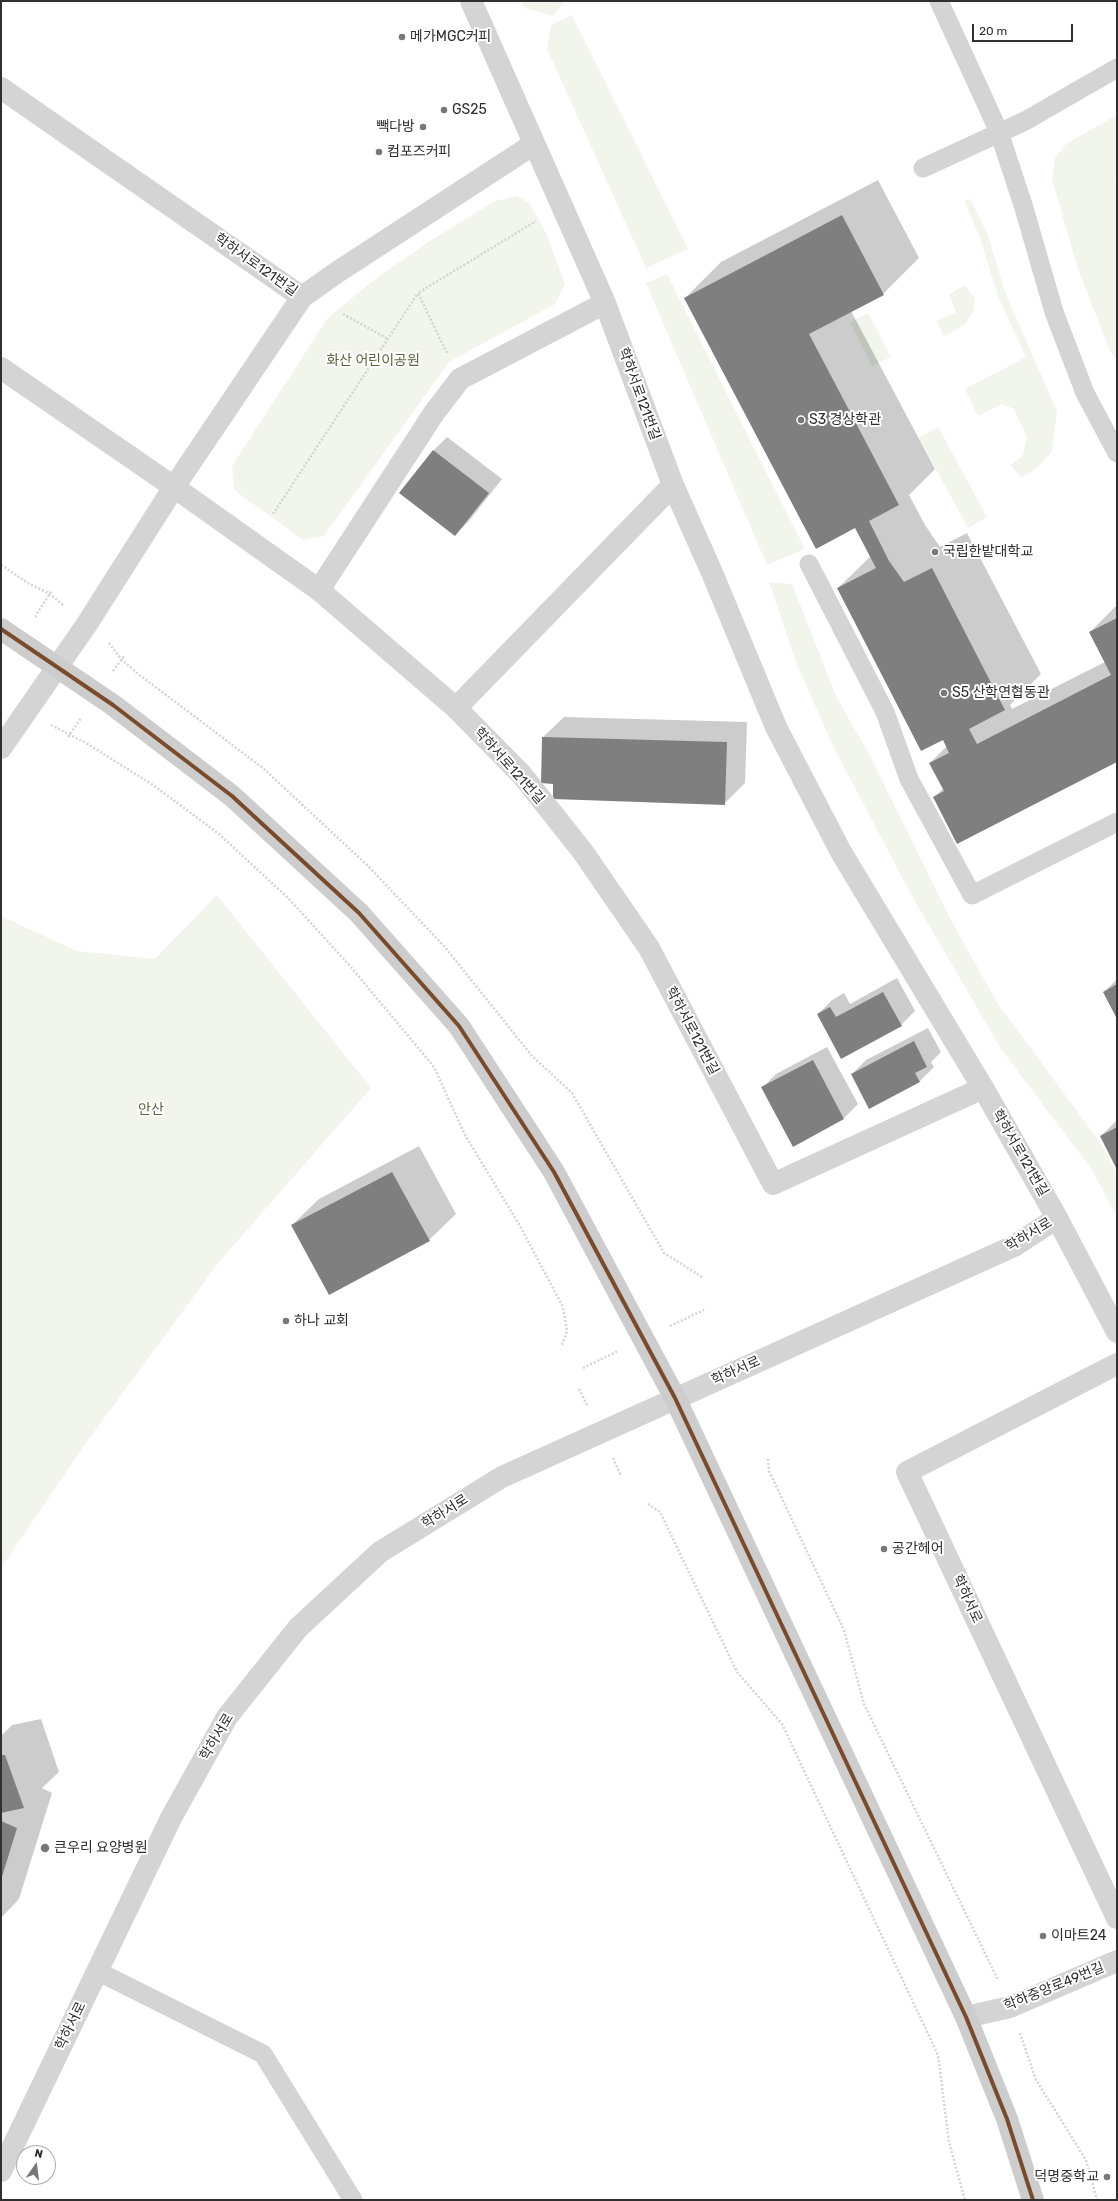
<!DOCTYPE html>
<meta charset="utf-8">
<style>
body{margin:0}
#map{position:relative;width:1118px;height:2201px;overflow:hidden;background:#fff;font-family:Rubik,sans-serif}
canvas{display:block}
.frame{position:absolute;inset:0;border:2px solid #2f2f2f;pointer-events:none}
.north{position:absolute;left:16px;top:2145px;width:40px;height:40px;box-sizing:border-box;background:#fff;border:1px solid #acacac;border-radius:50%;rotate:14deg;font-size:11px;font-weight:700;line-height:16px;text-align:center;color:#2f2f2f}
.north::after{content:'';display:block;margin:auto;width:14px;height:18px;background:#787878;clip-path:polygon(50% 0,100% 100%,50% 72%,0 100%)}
.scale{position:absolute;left:972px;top:24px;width:101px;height:18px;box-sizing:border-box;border:2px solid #2f2f2f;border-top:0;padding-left:5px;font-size:12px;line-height:14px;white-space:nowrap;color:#2f2f2f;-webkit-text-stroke:3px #fff;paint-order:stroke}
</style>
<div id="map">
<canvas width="1118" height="2201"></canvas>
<div class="frame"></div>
<div class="north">N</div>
<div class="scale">20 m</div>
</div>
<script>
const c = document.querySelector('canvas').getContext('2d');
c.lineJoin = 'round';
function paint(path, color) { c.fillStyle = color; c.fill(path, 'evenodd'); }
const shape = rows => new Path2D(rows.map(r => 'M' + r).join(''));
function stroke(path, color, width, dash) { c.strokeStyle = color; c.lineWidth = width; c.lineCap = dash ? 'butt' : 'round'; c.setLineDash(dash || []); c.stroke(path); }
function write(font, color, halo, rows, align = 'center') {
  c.font = font + ' Rubik,"Noto Sans KR",sans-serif'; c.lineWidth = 4; c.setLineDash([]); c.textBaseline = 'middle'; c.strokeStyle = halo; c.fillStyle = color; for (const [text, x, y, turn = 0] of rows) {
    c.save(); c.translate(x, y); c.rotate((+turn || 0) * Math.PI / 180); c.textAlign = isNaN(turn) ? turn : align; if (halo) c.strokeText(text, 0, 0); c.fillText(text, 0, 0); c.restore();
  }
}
paint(shape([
 [521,1,565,1,553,16,525,8],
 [572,15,688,249,646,268,547,49,551,25],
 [1117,115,1117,178,1115,179,1117,192,1117,361,1109,349,1077,266,1052,179,1055,158,1066,144],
 [517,196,530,204,547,235,565,284,555,304,449,362,324,536,303,540,234,490,232,466,327,319,375,279,430,241,495,201],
 [970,199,987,232,1006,295,1057,411,1052,451,1038,467,1021,478,1011,465,1023,455,1027,437,1014,409,1002,404,978,416,965,389,1026,357,999,299,979,235,964,201],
 [667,274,805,549,767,565,646,283],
 [964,285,975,298,973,312,965,324,944,337,937,321,956,312,949,295],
 [868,313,891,357,872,366,850,322],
 [938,427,987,517,968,528,919,438],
 [769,582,792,584,837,698,869,754,953,924,998,1004,1102,1145,1117,1173,1117,1217,1092,1170,1001,1049,912,896,833,746,795,660],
 [217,895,371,1088,219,1262,83,1447,1,1568,1,916,77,951,155,959]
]), '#f2f5ec');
paint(shape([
 [878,180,919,258,883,294,851,311,935,469,909,495,925,525,940,547,967,533,1041,674,1010,705,1012,709,1105,662,1090,632,1117,605,1117,761,934,797,944,788,930,763,947,746,838,588,871,556,855,527,685,298,721,262],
 [447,437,502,479,469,521,455,535,433,451],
 [564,717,747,722,745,783,724,804,554,783,543,737],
 [897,978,915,1011,901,1025,842,1058,818,1014,832,1000,844,993,850,1004],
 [1117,979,1117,1017,1104,992],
 [928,1028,941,1052,931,1062,934,1067,920,1081,852,1074,866,1060],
 [827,1047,858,1104,844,1118,793,1145,762,1088,776,1074],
 [1117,1120,1117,1167,1101,1136],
 [419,1146,456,1214,429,1240,292,1225,319,1199],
 [41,1719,59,1772,42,1788,52,1793,19,1899,1,1918,1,1736,12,1725]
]), '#0003');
paint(shape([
 [842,215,884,295,809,334,899,505,869,521,889,561,904,582,932,568,1005,710,969,729,977,744,1111,675,1089,632,1117,618,1117,762,957,844,933,797,944,791,929,763,949,753,943,740,921,751,837,588,876,568,855,528,816,549,684,298],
 [433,450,489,493,455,536,399,493],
 [542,737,727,742,725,805,553,799,553,784,541,783],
 [1117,984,1117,1019,1103,992],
 [883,992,902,1026,841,1059,817,1014,830,1007,836,1017],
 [914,1041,927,1067,915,1073,920,1082,869,1109,851,1074],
 [813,1060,844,1119,793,1147,761,1087],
 [1117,1127,1117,1170,1100,1136],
 [392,1172,430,1241,329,1295,291,1225],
 [1,1755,5,1755,24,1808,1,1813],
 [1,1821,17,1828,1,1880]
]), '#7f7f7f');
stroke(shape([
 [343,314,388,339],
 [447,353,418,293,536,221],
 [273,514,418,293],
 [1,565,28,583,50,594,64,606],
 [35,617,52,590],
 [109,643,121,659,137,673,264,769,367,865,444,946,532,1056,572,1093,664,1253,702,1277],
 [113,671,125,655],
 [51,725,86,743,153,785,219,834,288,898,350,966,434,1067,465,1135,520,1226,563,1307,567,1331,562,1345],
 [68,737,81,718],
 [670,1326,704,1310],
 [583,1368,618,1351],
 [579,1389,588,1407],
 [613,1458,621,1476],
 [768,1459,769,1471,844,1630,864,1704,998,1980],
 [648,1504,660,1512,737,1672,782,1724,938,2055,949,2142,965,2200],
 [1020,2033,1036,2080,1086,2160,1097,2200]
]), '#d4d4d4', 2.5, [2, 2]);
stroke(shape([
 [939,1,999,132,1024,208,1054,312,1085,393,1117,453],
 [923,168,1025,121,1117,68],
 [809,564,885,712,909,779,972,895,1117,822],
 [97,1971,263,2054,353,2200]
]), '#d4d4d4', 19);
stroke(shape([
 [471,1,605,303,673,485,713,575,776,727,841,852,983,1088,1057,1218,1117,1332],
 [1,88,302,297],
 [1,368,174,487,319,590,456,708,522,775,583,852,649,948,773,1184,983,1088],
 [319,590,434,413,460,379,605,303],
 [456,708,673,485],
 [1,748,87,624,174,487,302,297,339,271,534,144],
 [1117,1364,907,1472,1117,1918],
 [966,2017,1010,2007,1117,1961],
 [1,2171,171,1818,227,1717,298,1628,380,1552,502,1477,1014,1246,1057,1218]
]), '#d4d4d4', 22);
stroke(shape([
 [1,629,113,705,232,796,359,913,459,1026,554,1172,675,1398,966,2017,1007,2119,1033,2200]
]), '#cdcdcd', 22);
stroke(shape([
 [1,629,113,705,232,796,359,913,459,1026,554,1172,675,1398,966,2017,1007,2119,1033,2200]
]), '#7a4b2a', 4);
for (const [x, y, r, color] of [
 [402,37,4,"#787878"],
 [444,110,4,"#787878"],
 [423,127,4,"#787878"],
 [379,152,4,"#787878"],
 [801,420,4,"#787878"],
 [935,552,4,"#787878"],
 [944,693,4,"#787878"],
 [286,1321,4,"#787878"],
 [884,1549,4,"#787878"],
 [45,1848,5,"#787878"],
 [1043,1936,4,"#787878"],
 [1107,2177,4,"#787878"]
]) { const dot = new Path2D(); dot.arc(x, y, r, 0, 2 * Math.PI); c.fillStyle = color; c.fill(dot); stroke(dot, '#fff', 1.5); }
write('14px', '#2f2f2f', '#fff', [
 ["메가MGC커피",410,37],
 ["GS25",452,110],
 ["빽다방",415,127,"right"],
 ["컴포즈커피",387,152],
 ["S3 경상학관",809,420],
 ["국립한밭대학교",943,552],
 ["S5 산학연협동관",952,693],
 ["하나 교회",294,1321],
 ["공간헤어",892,1549],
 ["큰우리 요양병원",54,1848],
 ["이마트24",1051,1936],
 ["덕명중학교",1099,2177,"right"]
], 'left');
write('14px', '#2f2f2f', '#fff', [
 ["학하서로121번길",256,265,35],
 ["학하서로121번길",639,394,70],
 ["학하서로121번길",509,766,48],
 ["학하서로121번길",692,1031,62],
 ["학하서로121번길",1020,1153,60],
 ["학하서로",1029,1235,-31],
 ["학하서로",736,1371,-24],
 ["학하서로",445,1512,-32],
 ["학하서로",967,1599,65],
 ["학하서로",217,1737,-59],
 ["학하중앙로49번길",1054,1987,-22],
 ["학하서로",71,2026,-64]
]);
write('14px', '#5a693d', '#fff', [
 ["화산 어린이공원",373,361],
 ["안산",151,1110]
]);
</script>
